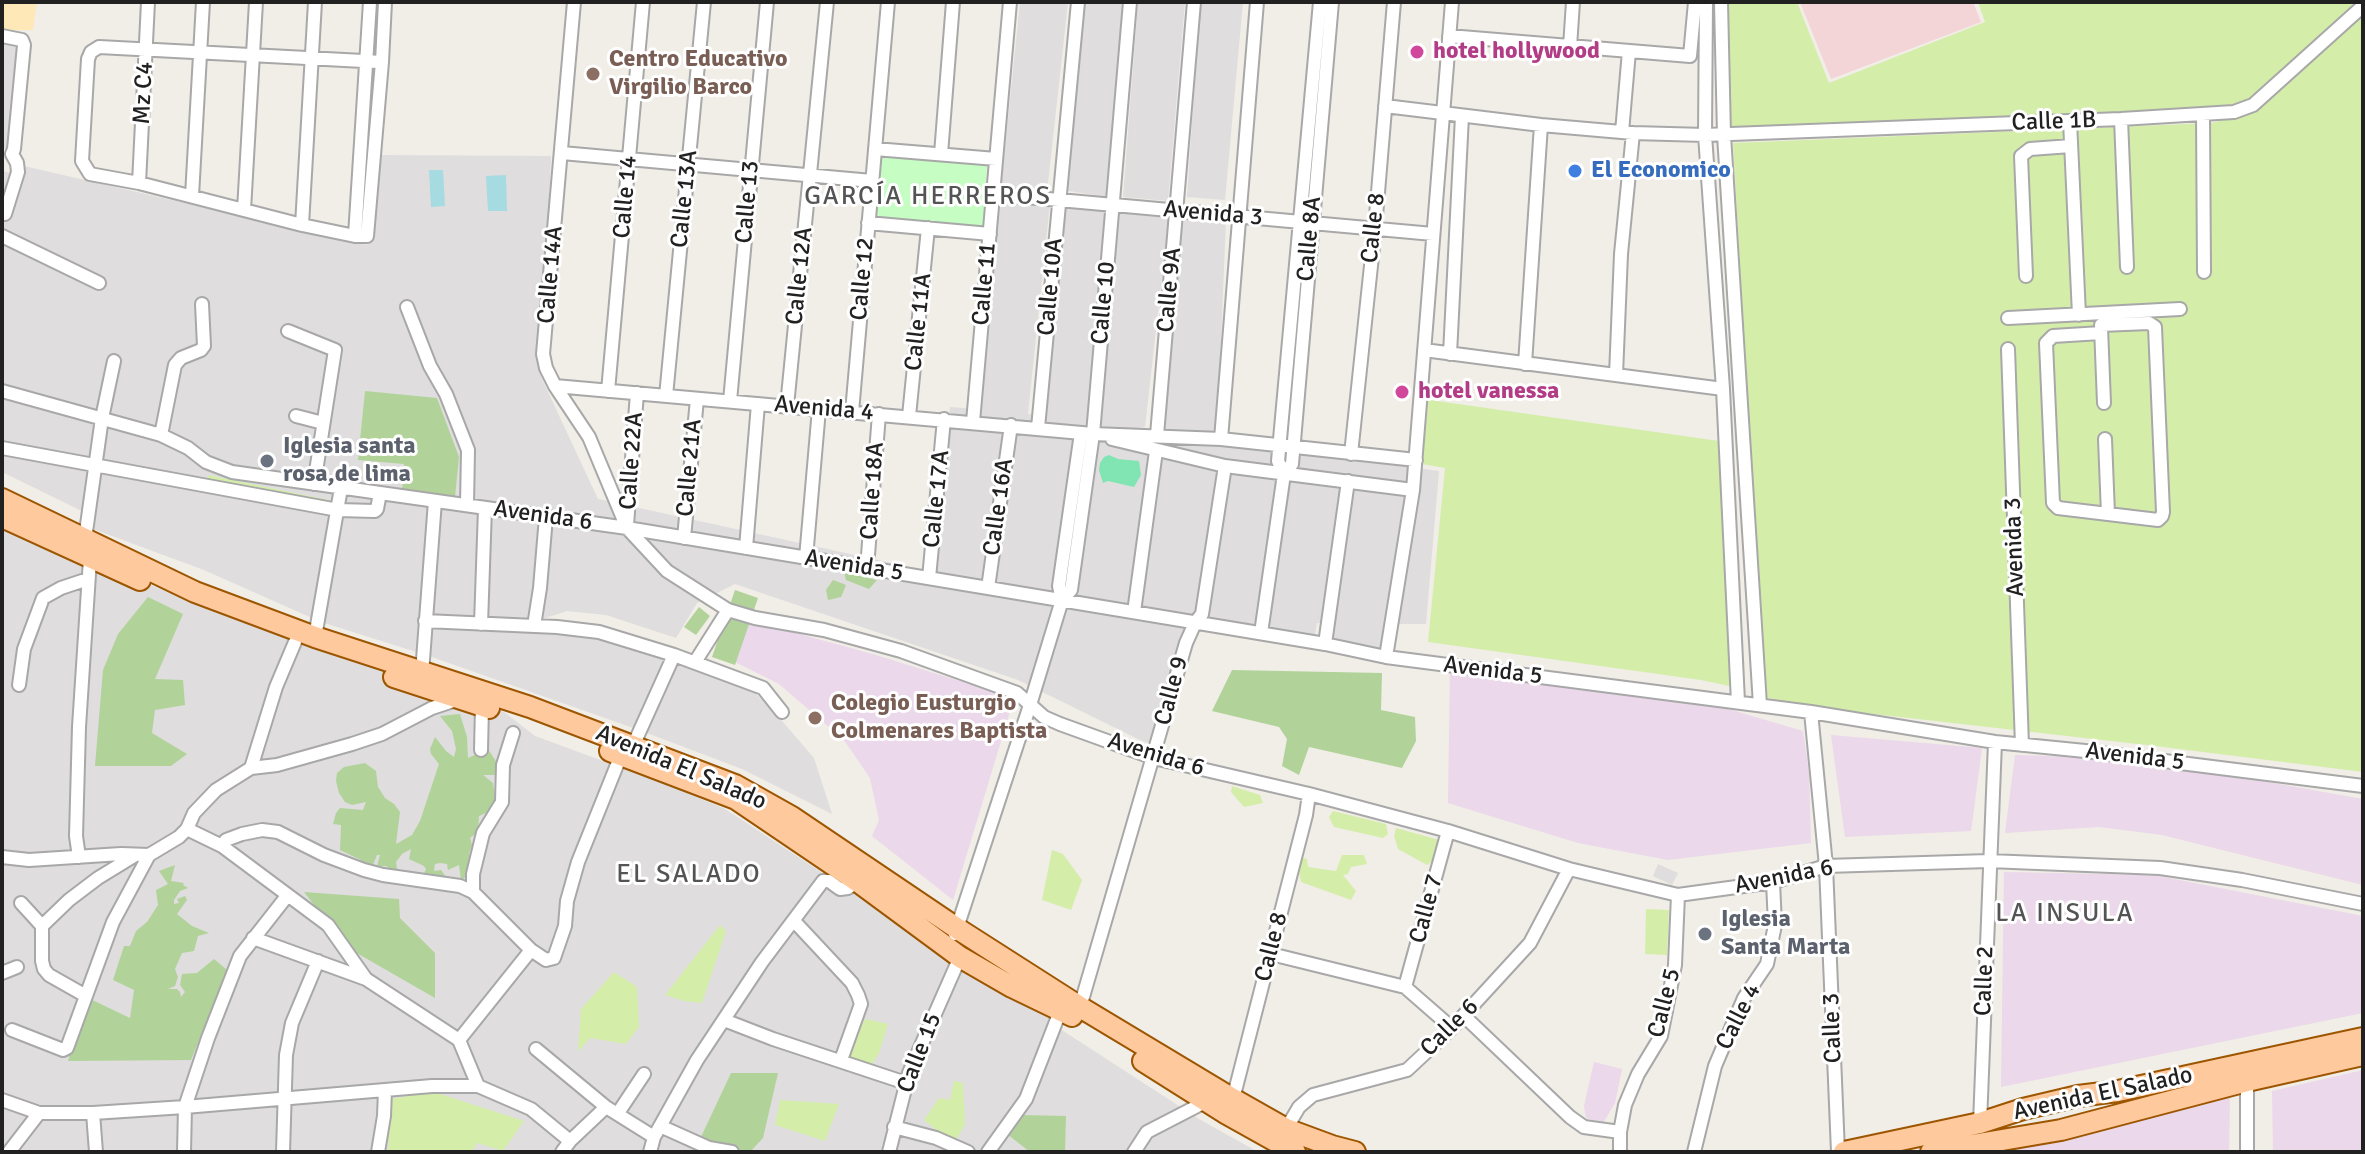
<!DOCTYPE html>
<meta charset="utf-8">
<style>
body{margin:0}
#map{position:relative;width:2365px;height:1154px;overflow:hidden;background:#f1ede7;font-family:Signika,sans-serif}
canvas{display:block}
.frame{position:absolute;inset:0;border:4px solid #212121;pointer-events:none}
</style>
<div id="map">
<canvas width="2365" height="1154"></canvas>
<div class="frame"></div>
</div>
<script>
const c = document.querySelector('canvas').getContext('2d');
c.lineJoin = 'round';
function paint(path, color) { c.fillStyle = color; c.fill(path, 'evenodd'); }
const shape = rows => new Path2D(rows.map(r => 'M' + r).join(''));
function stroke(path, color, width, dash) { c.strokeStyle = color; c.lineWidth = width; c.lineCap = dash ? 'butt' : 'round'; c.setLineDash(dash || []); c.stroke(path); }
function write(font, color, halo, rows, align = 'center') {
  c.font = font + ' Signika,sans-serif'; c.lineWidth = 6; c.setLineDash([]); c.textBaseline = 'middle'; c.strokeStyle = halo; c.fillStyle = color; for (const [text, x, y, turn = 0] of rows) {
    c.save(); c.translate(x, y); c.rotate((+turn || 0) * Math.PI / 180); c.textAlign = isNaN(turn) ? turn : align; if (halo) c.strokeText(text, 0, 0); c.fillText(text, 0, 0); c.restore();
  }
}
paint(shape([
 [1020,2,1068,2,1047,192,1001,189],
 [1081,2,1125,2,1107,197,1063,190],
 [1138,2,1185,2,1168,201,1123,197],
 [1200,2,1243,2,1225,200,1187,197],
 [2,41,20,43,8,149,2,148],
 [382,155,551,156,541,377,598,499,928,571,950,407,977,409,996,198,1050,203,1028,414,1035,415,1059,204,1110,209,1088,422,1118,209,1169,214,1145,427,1136,428,1155,432,1179,215,1226,220,1217,435,1171,434,1439,471,1426,624,1388,624,1384,650,1320,640,1323,623,1317,623,1314,640,1189,621,1153,745,1140,740,1018,680,735,584,697,603,676,638,606,615,567,611,533,622,571,633,625,643,749,687,776,714,814,758,832,814,742,769,639,730,429,656,321,622,204,570,93,529,94,517,2,472,2,171,21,175,24,166,367,245],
 [2,520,51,545,203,606,504,712,535,736,622,768,626,759,678,789,723,808,736,816,1012,998,1054,1013,1051,1023,1199,1119,1258,1152,2,1152],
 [1658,864,1678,873,1672,885,1653,876]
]), '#dfddde');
paint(shape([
 [1800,2,1973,2,1981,22,1831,79]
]), '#f3d5d8');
paint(shape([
 [730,615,876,655,1014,698,953,900,872,836,879,820,870,778,844,740,779,684,715,652],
 [1450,670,1694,699,1803,731,1809,773,1811,843,1668,860,1578,843,1448,803],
 [1831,735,1982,748,1971,831,1845,837],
 [2015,755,2140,759,2363,799,2363,885,2162,835,2099,827,2005,833],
 [2004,872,2154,875,2363,916,2363,1013,2001,1087],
 [1594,1062,1622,1069,1615,1103,1603,1123,1586,1118,1584,1106],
 [2363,1070,2363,1152,2273,1152,2272,1091],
 [2230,1094,2229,1152,1995,1152]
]), '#ebd8ea');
paint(shape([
 [1723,2,1797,2,1829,83,1985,22,1978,2,2357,2,2245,102,2232,107,2134,113,1728,129],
 [2363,16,2363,772,2155,746,1812,707,1764,697,1733,143,2211,123,2237,117,2255,110],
 [1423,399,1719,441,1734,687,1701,680,1428,642,1445,468,1416,463],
 [208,475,329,500,327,507,207,482],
 [1232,786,1260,795,1263,803,1244,807,1231,792],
 [1333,811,1386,824,1388,834,1383,838,1334,827,1329,817],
 [1396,828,1443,841,1439,856,1427,865,1398,849,1394,836],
 [1052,850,1063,854,1082,880,1071,910,1042,900],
 [1342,855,1364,855,1367,864,1351,867,1348,874,1343,875,1356,891,1351,900,1301,882,1298,867,1301,857,1307,859,1308,867,1336,871],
 [1646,909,1669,910,1667,955,1645,954],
 [720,925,726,931,702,1003,684,1001,665,995],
 [614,972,637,987,639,1027,626,1044,590,1038,578,1052,581,1009],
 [866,1019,888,1024,879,1053,871,1066,844,1055,853,1030],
 [954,1081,963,1083,965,1124,954,1144,924,1120,939,1098,950,1100],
 [434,1092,524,1121,503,1151,477,1143,472,1152,388,1152,390,1099],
 [780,1100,839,1104,825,1141,775,1125]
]), '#d4eeaa');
paint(shape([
 [365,391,437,398,459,457,455,497,402,492,404,464,358,460],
 [844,572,877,580,869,589,846,580],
 [833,580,846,585,841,597,828,600,826,590],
 [735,590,758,598,735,665,712,657],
 [148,597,183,614,155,679,183,680,185,705,155,710,152,733,187,754,171,766,95,766,103,670,118,634],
 [699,607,710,616,696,635,684,627],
 [1232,670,1382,673,1381,710,1415,717,1416,741,1402,768,1309,747,1299,775,1282,766,1287,739,1279,727,1212,711],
 [460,714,467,737,468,758,488,749,499,766,497,775,483,775,493,783,496,803,493,810,479,816,478,832,470,838,472,845,469,854,476,862,467,876,461,880,459,865,448,870,447,864,440,863,435,864,434,871,441,870,449,881,423,876,426,869,424,866,409,859,411,849,402,854,396,862,398,875,386,866,377,866,380,855,377,855,372,867,359,865,361,860,340,850,341,825,333,824,336,813,340,808,363,810,366,802,352,805,345,802,339,793,336,781,337,773,344,767,365,763,376,771,378,787,385,798,394,804,400,812,396,844,412,835,420,821,439,764,431,754,430,749,435,737,446,751,454,757,456,749,452,731,440,716],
 [175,865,171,881,184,883,183,885,188,888,180,891,174,900,174,904,179,903,177,899,185,896,187,900,177,914,192,926,209,933,198,936,194,951,182,953,175,969,178,977,175,986,168,989,177,989,180,992,181,997,185,992,180,985,182,974,197,973,214,959,227,970,191,1060,68,1061,86,997,130,1018,134,990,113,980,124,946,130,946,136,931,147,922,158,905,156,890,168,884,159,871],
 [304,892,399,899,400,918,435,953,435,998,348,948],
 [731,1073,778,1073,763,1138,750,1152,694,1152],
 [1022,1115,1066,1116,1065,1152,1030,1152,1007,1134]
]), '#b1d399');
paint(shape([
 [2,2,37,2,33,30,2,30]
]), '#ffe8b7');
paint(shape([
 [879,155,987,165,983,226,876,228]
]), '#c5fdc2');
paint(shape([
 [1109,455,1118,459,1139,461,1141,475,1134,487,1108,481,1103,483,1099,470,1100,463,1104,457]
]), '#80e5b2');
paint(shape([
 [429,170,443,170,445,206,431,207],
 [506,175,507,211,488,211,486,176]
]), '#a5dbe1');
const street = shape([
 [574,2,543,354,546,368,555,386,589,437,627,528,667,571,728,610,755,618,824,630,901,651,1017,693,1044,717,1060,724,1154,758,1309,794,1448,831,1569,869,1678,895,1773,882,1826,866,1989,861,2160,868,2242,880,2363,904],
 [1706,2,1705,135,1723,389,1738,702],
 [1721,2,1724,135,1760,705],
 [2,36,22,40,24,45,14,149,12,154],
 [1449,36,1690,56,1695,2],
 [1570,47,1573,2],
 [382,62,99,47,91,52,88,59,82,161,90,174,139,183,302,225,355,236,367,236,382,62,385,2],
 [1385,106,1541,125,1633,133,1705,135,2121,119,2234,112,2253,105,2363,6],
 [2203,115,2204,272],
 [2121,119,2127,267],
 [2070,121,2079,315],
 [1622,132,1629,51],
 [875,149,996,159],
 [562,153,872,181],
 [941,154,953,2],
 [139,183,148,2],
 [993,194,1433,234],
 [192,196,203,2],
 [244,210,256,2],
 [5,214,18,172,17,163,12,154],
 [868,223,990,234],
 [302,225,315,2],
 [2,236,99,283],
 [355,236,370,2],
 [2026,276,2021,156,2030,149,2071,146],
 [407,307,430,366,446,394,468,450,467,505],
 [2008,318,2180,309],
 [2101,325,2149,323,2155,327,2163,512,2162,516,2158,520,2058,508,2053,503,2046,343,2053,336,2101,333],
 [2101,327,2104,403],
 [288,331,335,350,314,484],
 [2008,349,2022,745],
 [1424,350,1723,389],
 [1450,354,1462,116],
 [1525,364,1541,125],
 [1616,375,1621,254,1633,133],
 [555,386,1093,434,1221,439,1416,460],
 [2,391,161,435,188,448,206,462,232,472,627,528,1325,644,1386,657,1811,712,1995,742,2085,751,2363,786],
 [608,391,643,2],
 [666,396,704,2],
 [730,401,767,2],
 [787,406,827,2],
 [852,412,888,2],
 [296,416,323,423],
 [909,416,928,228],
 [973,422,1010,2],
 [1038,428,1078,2],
 [161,435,175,365,181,358,201,350,204,346,202,304],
 [1157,435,1194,2],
 [1112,439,1225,466,1413,490],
 [1221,439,1257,2],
 [2105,439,2108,514],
 [2,448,338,510,375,511,377,509,380,493],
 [1351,454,1375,228,1394,2],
 [1284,474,1278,461,1320,2],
 [627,525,637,393],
 [684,538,697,399],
 [85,539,102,418,114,361],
 [746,548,758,404],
 [806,558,819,409],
 [867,568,879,414],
 [929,578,944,419],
 [988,588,1011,425],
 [1062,600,1059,586,1081,433],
 [1134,612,1156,451],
 [425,621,557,627,599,632,674,655,763,688,782,712],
 [481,624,485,508],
 [534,626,540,588,546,517],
 [1261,633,1284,474,1292,464,1332,2],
 [315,637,341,488],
 [1325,644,1348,481],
 [1386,657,1413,490,1452,2],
 [695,662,728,610],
 [422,673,435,501],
 [19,685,24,649,43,598,61,588,88,579],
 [1811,712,1826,866,1838,1152],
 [633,746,674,655],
 [481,750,482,706],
 [251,768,276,687,295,642],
 [187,829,222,846,328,925,366,979,459,1040,478,1086,531,1109,570,1141],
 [222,846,226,840,242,834,262,830,278,832,324,855,364,870,383,875,460,886,473,892,531,950,546,960,554,958,565,926,567,901,578,862,621,755],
 [2,857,29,860,121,854,149,855],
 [79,857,76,836,79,727,90,559],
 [473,892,473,874,483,833,502,802,503,765,513,733],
 [21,903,42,926,42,961,44,969,49,975,86,996],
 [794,921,852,983,858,995,861,1004,841,1060],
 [42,926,69,900,98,878,134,856],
 [955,934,1030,705,1062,600,1071,590,1093,434,1130,2],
 [253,938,366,979],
 [1271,954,1405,987,1452,1028],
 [2,973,17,967],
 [1405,987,1448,831],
 [1080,1007,1186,643,1195,623,1202,614,1225,466],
 [1464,1016,1570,1117,1584,1127,1620,1132],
 [724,1020,773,1039,906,1083],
 [12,1030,63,1050,67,1048,113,922,149,855,179,837,187,829,194,813,216,790,251,768,277,765,352,744,382,734,432,708,459,699],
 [459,1040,531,950],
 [536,1049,606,1107,654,1137],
 [2247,1081,2247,1152],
 [1233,1099,1306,815,1309,794],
 [2,1100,39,1113,93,1113,185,1107,432,1086,478,1086],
 [93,1113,96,1152],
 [618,1113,644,1074],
 [1980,1123,1995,742],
 [660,1126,709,1148,732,1152],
 [894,1127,936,1138,968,1152],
 [1286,1129,1299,1107,1313,1095,1407,1070,1452,1028,1530,943,1569,869],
 [9,1152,39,1113],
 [184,1152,185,1107,208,1038,240,956,287,896],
 [283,1152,286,1055,292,1023,318,961],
 [378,1152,384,1116,385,1090],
 [562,1152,570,1141,606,1107],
 [650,1152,654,1137,697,1060,762,962,823,881,829,881,840,889,848,888,857,881],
 [889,1152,909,1073,960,957],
 [988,1152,1026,1099,1061,1009],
 [1134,1152,1147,1132,1207,1101],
 [1620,1152,1620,1132,1625,1105,1638,1074,1661,1036,1675,965,1678,895],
 [1694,1152,1715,1066,1744,998,1767,964,1775,925,1773,882]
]);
const primary = shape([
 [2,499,195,592,315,637,530,707,735,785,792,817,958,929,1080,1007,1233,1099,1286,1129,1332,1146,1355,1152],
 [2,517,140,580],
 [394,677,489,708],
 [610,751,736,799,857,881,960,957,1012,987,1072,1016],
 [1143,1061,1227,1114,1295,1152],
 [1844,1152,1980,1123,2023,1109,2078,1096,2118,1091,2363,1038],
 [1931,1152,2061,1130,2247,1081,2363,1055]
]);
stroke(street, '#a8a8a8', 16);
stroke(primary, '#9d5600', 24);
stroke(street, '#fff', 12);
stroke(primary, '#ffc99e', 20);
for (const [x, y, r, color] of [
 [1417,52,8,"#d1479c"],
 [593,74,8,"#8d6e63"],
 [1575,171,8,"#3f7fe0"],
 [1402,392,8,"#d1479c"],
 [267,461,8,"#6b7280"],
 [815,718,8,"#8d6e63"],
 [1705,934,8,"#6b7280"]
]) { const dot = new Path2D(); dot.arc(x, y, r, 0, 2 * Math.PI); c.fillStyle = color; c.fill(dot); stroke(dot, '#fff', 3); }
write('bold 24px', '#b23c85', '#fff', [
 ["hotel hollywood",1433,52],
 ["hotel vanessa",1418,392]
], 'left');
write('bold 24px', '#785e54', '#fff', [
 ["Centro Educativo",609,60],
 ["Virgilio Barco",609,88],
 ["Colegio Eusturgio",831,704],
 ["Colmenares Baptista",831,732]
], 'left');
write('24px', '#212121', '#fff', [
 ["Mz C4",144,93,-87],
 ["Calle 1B",2054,122,-2],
 ["Calle 14",626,197,-85],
 ["Calle 13A",685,199,-84],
 ["Calle 13",748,202,-85],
 ["Avenida 3",1213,214,5],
 ["Calle 8",1374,228,-84],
 ["Calle 8A",1310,239,-85],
 ["Calle 14A",551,275,-85],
 ["Calle 12A",800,276,-84],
 ["Calle 12",863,279,-85],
 ["Calle 11",985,284,-85],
 ["Calle 10A",1051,287,-85],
 ["Calle 9A",1170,290,-85],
 ["Calle 10",1104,303,-85],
 ["Calle 11A",919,322,-84],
 ["Avenida 4",824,409,5],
 ["Calle 22A",632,461,-86],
 ["Calle 21A",690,468,-85],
 ["Calle 18A",873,491,-86],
 ["Calle 17A",937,499,-84],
 ["Calle 16A",999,507,-82],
 ["Avenida 6",543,516,8],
 ["Avenida 3",2015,547,-92],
 ["Avenida 5",854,566,9],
 ["Avenida 5",1493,671,7],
 ["Calle 9",1172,691,-75],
 ["Avenida 6",1156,755,17],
 ["Avenida 5",2135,757,7],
 ["Avenida El Salado",681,768,23],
 ["Avenida 6",1784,877,-11],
 ["Calle 7",1427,909,-75],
 ["Calle 8",1272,947,-76],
 ["Calle 2",1985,981,-88],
 ["Calle 5",1665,1003,-76],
 ["Calle 4",1739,1017,-63],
 ["Calle 6",1450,1028,-45],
 ["Calle 3",1833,1028,-92],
 ["Calle 15",920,1053,-69],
 ["Avenida El Salado",2103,1094,-12]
]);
write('bold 24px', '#366cbe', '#fff', [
 ["El Economico",1591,171]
], 'left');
write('bold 24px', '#5b616d', '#fff', [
 ["Iglesia santa",283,447],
 ["rosa,de lima",283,475],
 ["Iglesia",1721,920],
 ["Santa Marta",1721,948]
], 'left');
c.letterSpacing = '2px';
write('26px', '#545454', '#fff', [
 ["GARCÍA HERREROS",928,197],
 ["EL SALADO",689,875],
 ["LA INSULA",2065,914]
]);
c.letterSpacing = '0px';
</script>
